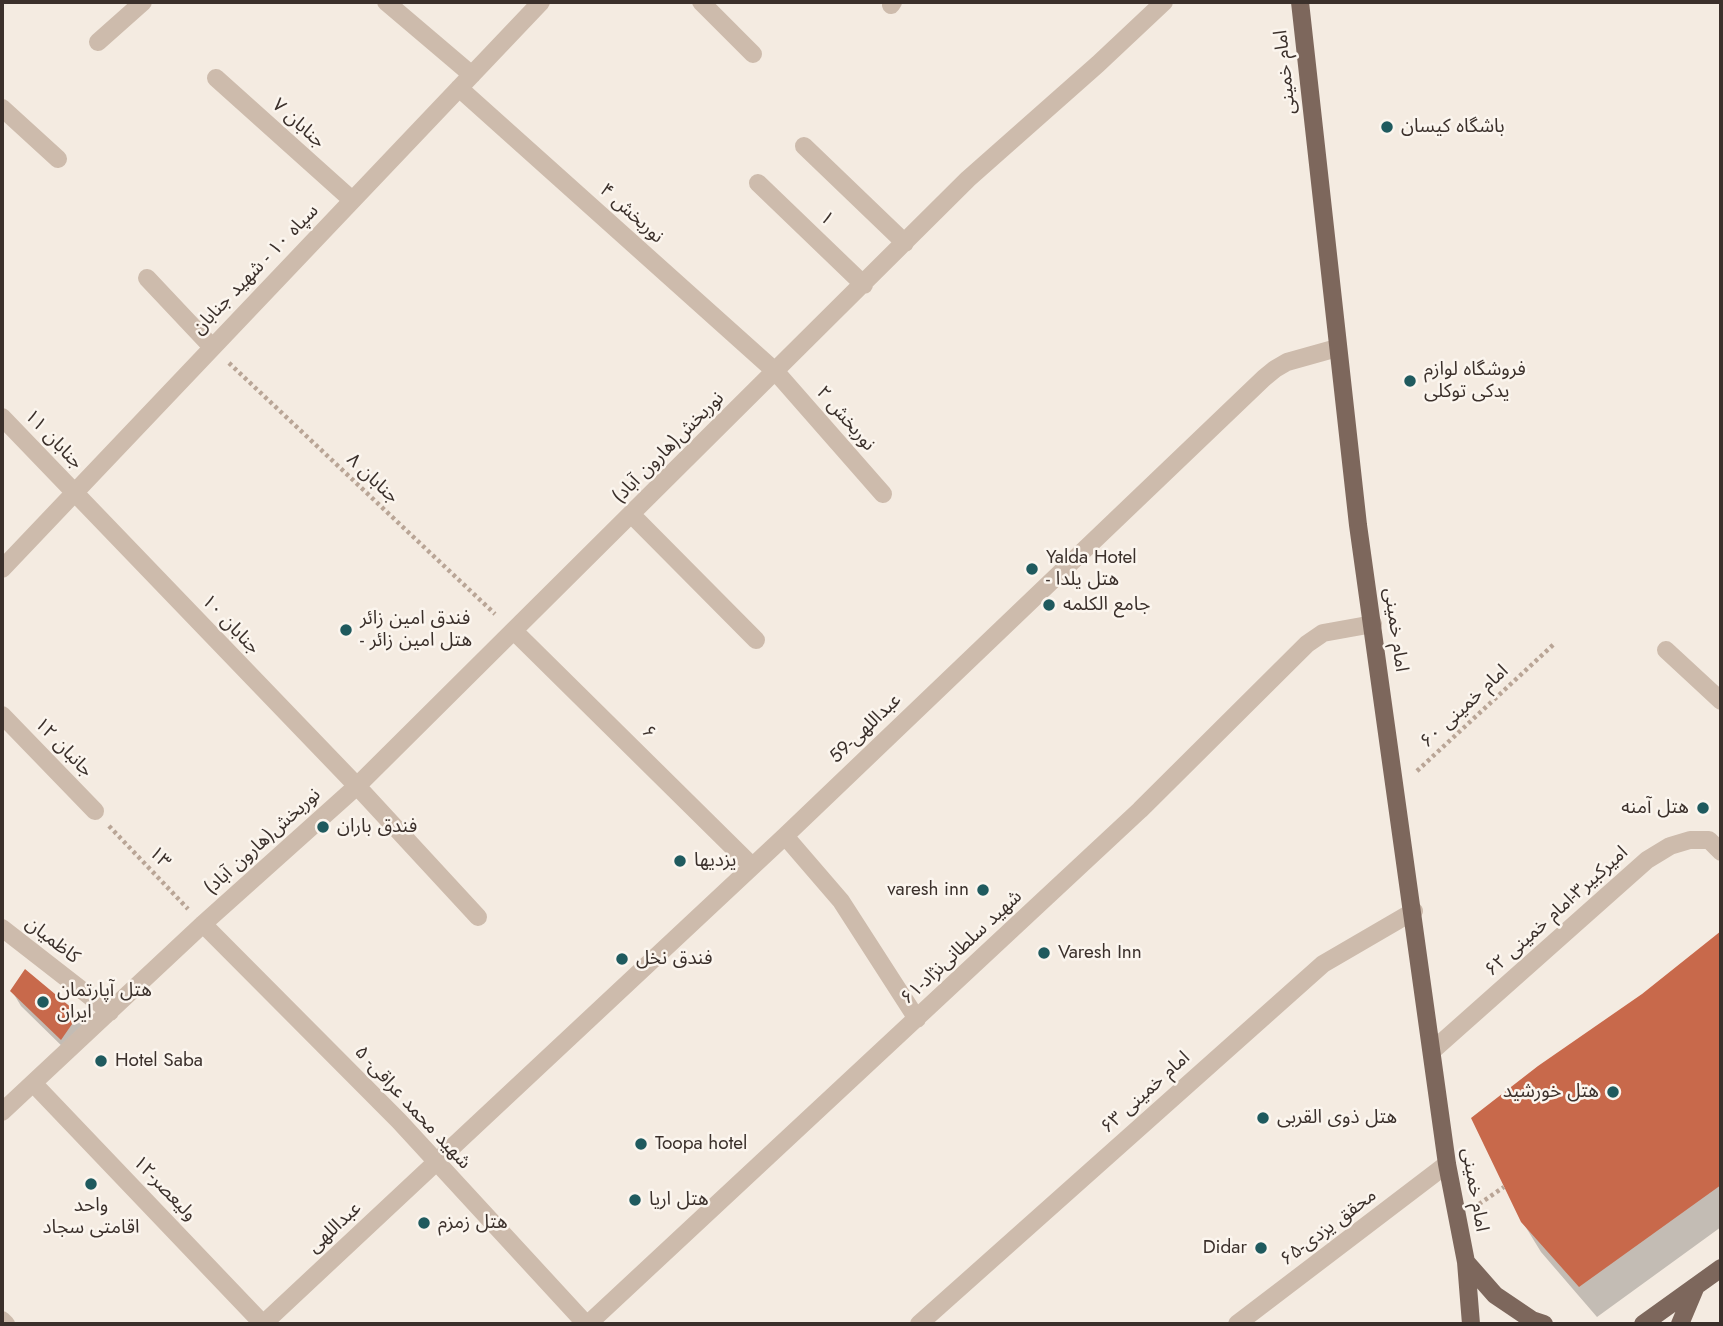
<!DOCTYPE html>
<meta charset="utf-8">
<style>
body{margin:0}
#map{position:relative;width:1723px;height:1326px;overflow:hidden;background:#f4ebe1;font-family:Jost,sans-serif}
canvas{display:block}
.frame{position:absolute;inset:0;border:4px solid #3b302b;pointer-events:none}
</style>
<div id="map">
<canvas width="1723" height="1326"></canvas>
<div class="frame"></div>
</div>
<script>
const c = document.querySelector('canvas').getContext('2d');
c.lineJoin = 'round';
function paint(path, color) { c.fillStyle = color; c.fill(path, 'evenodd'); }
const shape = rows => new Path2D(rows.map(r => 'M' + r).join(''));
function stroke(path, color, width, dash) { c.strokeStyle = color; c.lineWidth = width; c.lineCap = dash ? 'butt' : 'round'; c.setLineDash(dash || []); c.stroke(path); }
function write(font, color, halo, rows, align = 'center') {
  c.font = font + ' Jost,"Noto Sans Arabic",sans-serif'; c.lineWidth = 5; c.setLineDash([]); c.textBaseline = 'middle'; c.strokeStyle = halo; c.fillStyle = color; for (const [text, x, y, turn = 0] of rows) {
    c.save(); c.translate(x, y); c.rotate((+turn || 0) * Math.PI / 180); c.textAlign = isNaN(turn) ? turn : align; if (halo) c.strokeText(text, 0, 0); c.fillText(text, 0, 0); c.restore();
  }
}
paint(shape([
 [1721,933,1721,1227,1597,1317,1541,1252,1522,1221,1643,996],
 [12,991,77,1015,86,1030,70,1054,21,1006]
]), '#0003');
paint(shape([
 [1721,931,1721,1185,1579,1287,1521,1222,1471,1118,1538,1066,1642,994],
 [25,969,79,1014,61,1040,10,991]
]), '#c8694b');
stroke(shape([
 [229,363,495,614],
 [1417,771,1554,644],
 [109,826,188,909],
 [1479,1204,1504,1187]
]), '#b9a596', 4.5, [3.5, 3.5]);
stroke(shape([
 [386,2,472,75],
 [701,2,753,54],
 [891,5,893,2],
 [98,42,143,2],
 [216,78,352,200],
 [459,88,776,372,883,494],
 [2,108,58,159],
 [804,146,905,243],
 [758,183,864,285],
 [147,278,212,347],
 [2,417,357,786,478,917],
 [632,515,756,640],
 [2,569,541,2],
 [514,631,752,866],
 [1666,650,1721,701],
 [2,715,95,811],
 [785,836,841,901,917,1019],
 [203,924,399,1121,586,1324],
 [2,928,110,1012],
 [1432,1051,1647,860,1670,846,1690,840,1709,840,1721,852],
 [33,1083,263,1324,785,836,1264,378,1275,369,1287,362,1337,348],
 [2,1112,203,924,357,786,968,179,1098,64,1164,2],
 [2,1320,6,1324],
 [588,1324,1140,810,1307,644,1323,633,1373,624],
 [919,1324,1323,964,1414,911],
 [1237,1324,1447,1164]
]), '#cdbbac', 18);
stroke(shape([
 [1300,2,1358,525,1447,1164,1466,1262,1471,1324],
 [1466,1262,1495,1295,1532,1320,1544,1324],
 [1643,1324,1721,1268],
 [1680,1324,1696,1286]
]), '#7d675c', 18);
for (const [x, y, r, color] of [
 [1387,127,7,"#1f5a5e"],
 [1410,381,7,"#1f5a5e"],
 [1032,569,7,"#1f5a5e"],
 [1049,605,7,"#1f5a5e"],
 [346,630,7,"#1f5a5e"],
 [1703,808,7,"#1f5a5e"],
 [323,827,7,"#1f5a5e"],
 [680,861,7,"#1f5a5e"],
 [983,890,7,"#1f5a5e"],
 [1044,953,7,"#1f5a5e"],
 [622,959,7,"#1f5a5e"],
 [43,1002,7,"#1f5a5e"],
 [101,1061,7,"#1f5a5e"],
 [1613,1092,7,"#1f5a5e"],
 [1263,1118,7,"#1f5a5e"],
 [641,1144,7,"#1f5a5e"],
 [91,1184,7,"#1f5a5e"],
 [635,1200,7,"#1f5a5e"],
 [424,1223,7,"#1f5a5e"],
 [1261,1248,7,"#1f5a5e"]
]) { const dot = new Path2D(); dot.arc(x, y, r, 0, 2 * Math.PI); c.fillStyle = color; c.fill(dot); stroke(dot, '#fbf5ee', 2.5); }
write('19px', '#3b302b', '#fbf5ee', [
 ["امام خمینی",1286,72,-96],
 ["جنابان ۷",298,124,42],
 ["نوربخش ۴",631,214,42],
 ["۱",826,219,44],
 ["سپاه ۱۰ - شهید جنابان",256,270,-46],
 ["نوربخش ۲",845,419,49],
 ["جنابان ۱۱",53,440,46],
 ["نوربخش(هارون آباد)",669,448,-45],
 ["جنابان ۸",372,479,43],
 ["جنابان ۱۰",230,625,46],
 ["امام خمینی",1395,630,82],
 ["امام خمینی ۶۰",1465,707,-43],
 ["عبداللهی-59",866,729,-44],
 ["۶",648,733,45],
 ["جانبان ۱۲",63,748,46],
 ["نوربخش(هارون آباد)",263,842,-42],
 ["۱۳",159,858,46],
 ["امیرکبیر۳-امام خمینی ۶۲",1557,912,-42],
 ["کاظمیان",52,941,38],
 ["شهید سلطانی‌نژاد-۶۱",962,948,-43],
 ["امام خمینی ۶۳",1146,1093,-42],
 ["شهید محمد عراقی- ۵",412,1108,47],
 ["ولیعصر-۱۲",164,1189,46],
 ["امام خمینی",1474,1190,80],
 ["عبداللهی",335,1228,-43],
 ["محقق یزدی-۶۵",1329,1228,-37]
]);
write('19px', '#3b302b', '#fbf5ee', [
 ["باشگاه کیسان",1401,127],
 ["فروشگاه لوازم",1424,370],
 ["یدکی توکلی",1424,392],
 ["Yalda Hotel",1046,558],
 ["- هتل یلدا",1046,580],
 ["جامع الکلمه",1063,605],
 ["فندق امین زائر",360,619],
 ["- هتل امین زائر",360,641],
 ["هتل آمنه",1689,808,"right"],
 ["فندق باران",337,827],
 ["یزدیها",694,861],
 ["varesh inn",969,890,"right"],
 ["Varesh Inn",1058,953],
 ["فندق نخل",636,959],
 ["هتل آپارتمان",57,991],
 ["ایران",57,1013],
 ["Hotel Saba",115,1061],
 ["هتل خورشید",1599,1092,"right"],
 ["هتل ذوی القربی",1277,1118],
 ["Toopa hotel",655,1144],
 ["هتل اریا",649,1200],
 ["واحد",91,1206,"center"],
 ["اقامتی سجاد",91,1228,"center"],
 ["هتل زمزم",438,1223],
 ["Didar",1247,1248,"right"]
], 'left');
</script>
